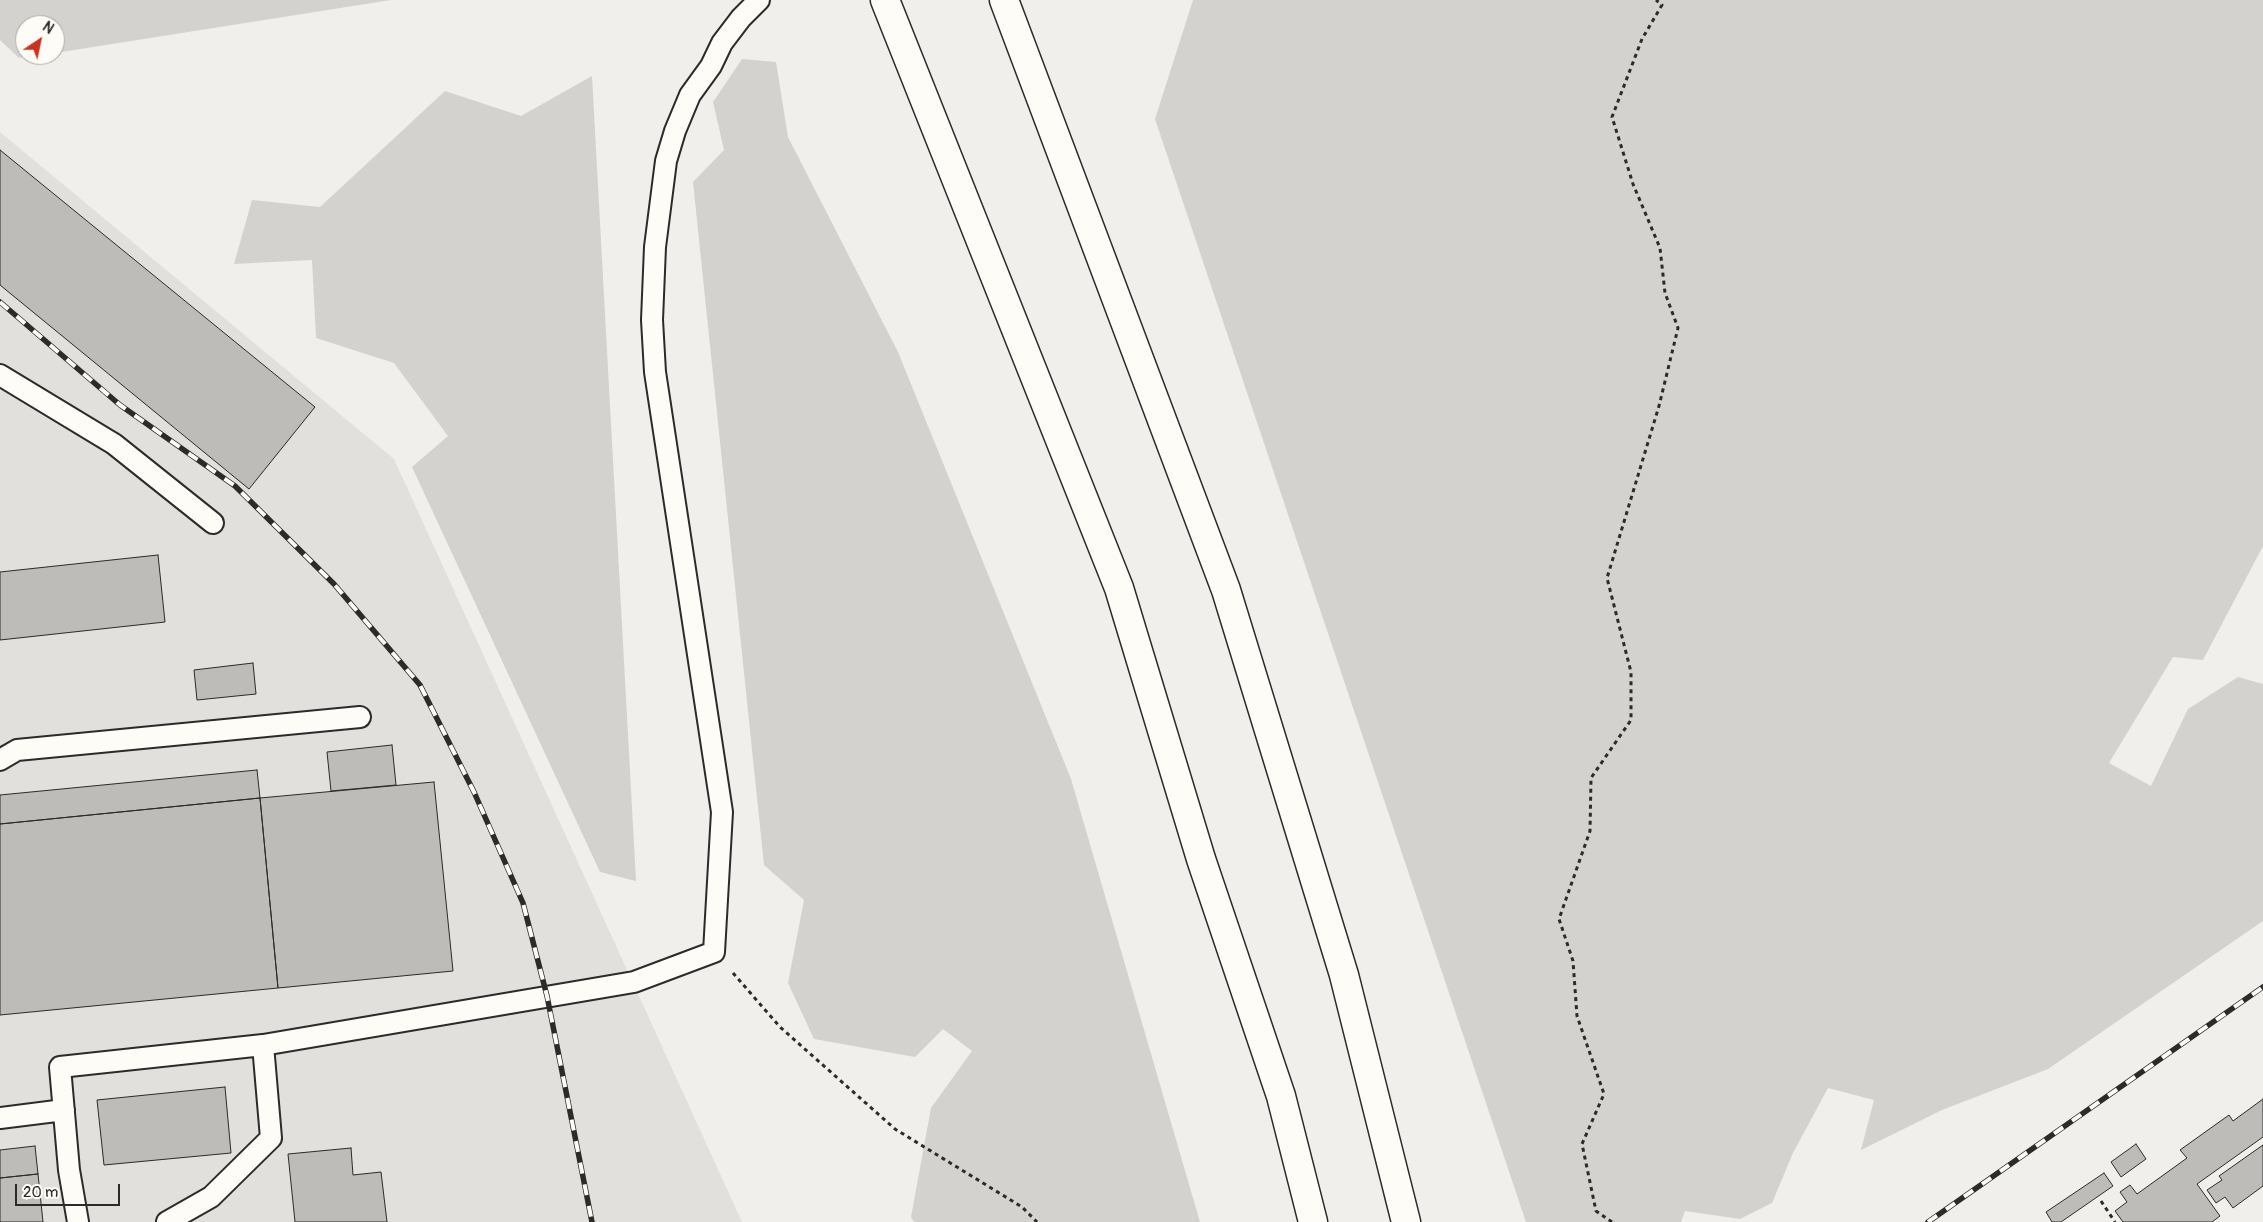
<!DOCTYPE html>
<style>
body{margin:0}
#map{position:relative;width:2263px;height:1222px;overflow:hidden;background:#f0efeb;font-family:Pangolin,sans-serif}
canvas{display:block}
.north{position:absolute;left:15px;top:15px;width:50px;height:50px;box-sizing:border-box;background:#fdfcf7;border:1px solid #a9a8a5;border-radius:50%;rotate:34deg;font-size:14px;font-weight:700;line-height:20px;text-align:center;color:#2b2b2b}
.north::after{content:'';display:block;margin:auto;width:18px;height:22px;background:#c8321e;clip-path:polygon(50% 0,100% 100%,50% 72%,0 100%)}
.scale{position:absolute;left:15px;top:1184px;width:105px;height:22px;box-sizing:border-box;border:2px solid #2b2b2b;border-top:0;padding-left:6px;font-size:15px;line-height:18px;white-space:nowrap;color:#2b2b2b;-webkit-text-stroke:4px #fdfcf7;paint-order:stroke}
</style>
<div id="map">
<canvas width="2263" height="1222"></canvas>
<div class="north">N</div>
<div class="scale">20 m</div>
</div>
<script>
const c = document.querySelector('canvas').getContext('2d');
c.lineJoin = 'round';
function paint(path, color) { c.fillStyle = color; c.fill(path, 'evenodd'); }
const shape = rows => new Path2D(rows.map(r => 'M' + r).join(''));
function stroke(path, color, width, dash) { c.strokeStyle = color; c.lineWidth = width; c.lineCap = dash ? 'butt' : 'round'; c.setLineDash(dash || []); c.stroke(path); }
paint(shape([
 [0,132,394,459,742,1222,0,1222]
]), '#e1e0dc');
paint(shape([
 [0,0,391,0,55,53,55,25,25,25,25,55,40,55,19,58,0,40],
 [1193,0,2263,0,2263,546,2203,660,2173,657,2109,763,2151,786,2188,709,2238,677,2263,684,2263,921,2048,1069,1942,1110,1861,1150,1874,1100,1828,1088,1793,1153,1772,1203,1740,1219,1685,1211,1681,1222,1526,1222,1155,119],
 [742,59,776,62,788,137,898,352,1071,779,1200,1222,914,1222,911,1217,931,1108,972,1051,943,1029,915,1057,814,1039,788,983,804,900,764,865,693,182,724,150,713,102],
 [592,76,636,881,600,872,412,467,448,436,394,363,316,338,312,260,234,264,252,200,320,207,445,91,521,116]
]), '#d3d2cf');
const building = shape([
 [0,150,315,407,249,489,0,285,0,150],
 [158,555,165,622,0,640,0,572,158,555],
 [253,663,256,694,197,700,194,670,253,663],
 [392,745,396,785,331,791,327,752,392,745],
 [257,770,260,798,0,824,0,795,257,770],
 [434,782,453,971,278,988,260,798,434,782],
 [260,798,278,988,0,1015,0,824,260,798],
 [225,1087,231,1153,104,1165,97,1100,225,1087],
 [2263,1099,2263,1137,2197,1184,2220,1216,2212,1222,2123,1222,2115,1211,2127,1202,2120,1192,2130,1185,2137,1194,2187,1158,2180,1150,2229,1115,2233,1121,2263,1099],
 [2136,1144,2146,1159,2121,1177,2111,1162,2136,1144],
 [2263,1145,2263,1186,2233,1208,2225,1197,2216,1203,2207,1190,2222,1180,2219,1176,2263,1145],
 [35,1146,38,1174,0,1178,0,1150,35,1146],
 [351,1148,353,1175,381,1172,387,1222,295,1222,288,1154,351,1148],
 [2104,1173,2113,1186,2061,1222,2052,1222,2046,1212,2104,1173],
 [38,1174,43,1222,0,1222,0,1178,38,1174]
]);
paint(building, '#bdbcb8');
stroke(building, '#2b2b2b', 1);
const service = shape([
 [0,375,114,444,213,523],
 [0,760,17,750,360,717],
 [0,1118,64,1110],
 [78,1222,69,1170,60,1067,263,1045,634,982,714,952,722,812,655,372,652,320,655,247,666,161,675,131,690,95,711,66,722,43,741,18,759,0],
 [167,1222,211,1197,271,1138,263,1045]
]);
const primary = shape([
 [885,0,1119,588,1201,859,1281,1096,1313,1222],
 [1004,0,1226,590,1344,975,1406,1222]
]);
stroke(service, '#2b2b2b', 24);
stroke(primary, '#2b2b2b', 31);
stroke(shape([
 [733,973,780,1027,895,1129,1022,1207,1037,1222],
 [2101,1201,2115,1222],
 [1612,1222,1596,1211,1582,1144,1604,1094,1577,1016,1573,961,1559,919,1590,831,1591,778,1631,720,1631,672,1607,578,1659,406,1678,328,1665,293,1660,248,1633,184,1612,117,1642,39,1662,5,1656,0]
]), '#2b2b2b', 3, [4, 4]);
stroke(service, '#fdfcf7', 20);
stroke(primary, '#fdfcf7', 28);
const rail = shape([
 [0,302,120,405,235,486,334,584,420,685,474,792,523,903,547,996,592,1222],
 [1928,1222,2263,987]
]);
stroke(rail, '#2b2b2b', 5.5);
stroke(rail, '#fdfcf7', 4, [11]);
</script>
